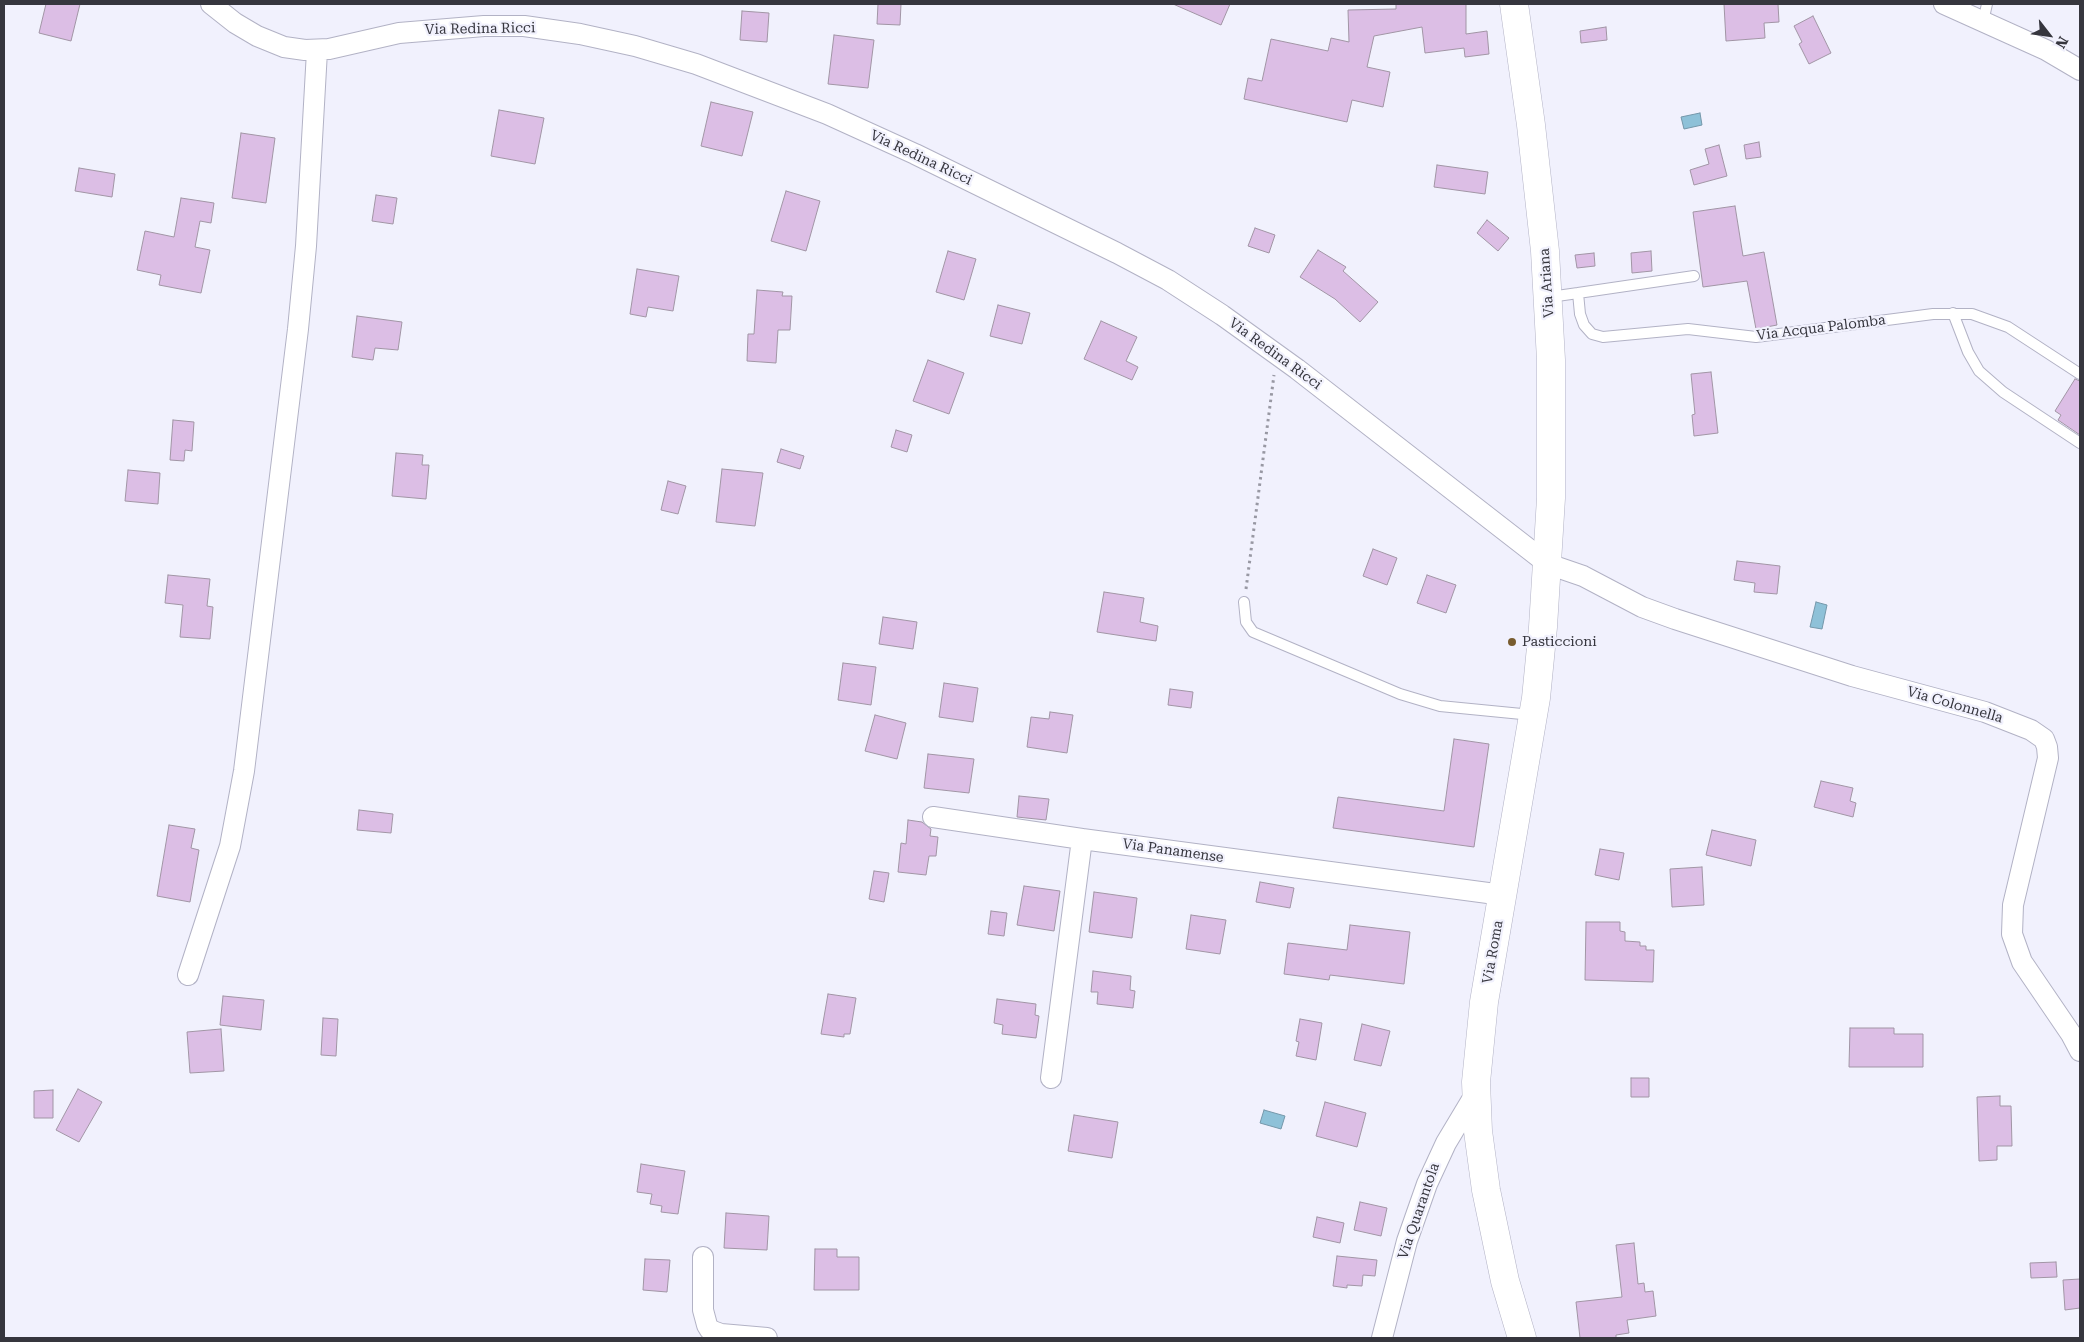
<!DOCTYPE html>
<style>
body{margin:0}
#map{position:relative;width:2084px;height:1342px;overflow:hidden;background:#f1f1fd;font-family:"Roboto Serif",serif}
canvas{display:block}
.frame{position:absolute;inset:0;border:5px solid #36363e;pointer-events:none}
.north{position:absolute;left:2024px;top:10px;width:50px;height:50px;-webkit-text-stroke:4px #f1f1fd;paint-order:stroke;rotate:120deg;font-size:14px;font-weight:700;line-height:20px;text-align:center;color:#36363e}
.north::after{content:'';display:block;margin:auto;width:18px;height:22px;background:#36363e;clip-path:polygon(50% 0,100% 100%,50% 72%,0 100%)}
</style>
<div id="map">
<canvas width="2084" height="1342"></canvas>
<div class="frame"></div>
<div class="north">N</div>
</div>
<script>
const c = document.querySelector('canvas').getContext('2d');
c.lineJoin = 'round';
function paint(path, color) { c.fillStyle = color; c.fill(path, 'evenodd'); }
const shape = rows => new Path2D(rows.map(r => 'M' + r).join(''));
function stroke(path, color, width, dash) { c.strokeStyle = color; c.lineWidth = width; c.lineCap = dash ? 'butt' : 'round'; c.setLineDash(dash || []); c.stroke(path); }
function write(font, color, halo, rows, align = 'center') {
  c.font = font + ' "Roboto Serif",serif'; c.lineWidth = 4.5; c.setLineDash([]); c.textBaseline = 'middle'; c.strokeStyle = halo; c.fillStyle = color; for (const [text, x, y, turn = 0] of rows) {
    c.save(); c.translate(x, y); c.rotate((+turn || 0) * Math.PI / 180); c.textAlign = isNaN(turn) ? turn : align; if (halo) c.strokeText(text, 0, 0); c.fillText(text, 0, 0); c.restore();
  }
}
const water = shape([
 [1700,113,1702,125,1684,129,1681,117,1700,113],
 [1816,602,1827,605,1822,629,1810,627,1816,602],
 [1264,1110,1285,1116,1281,1129,1260,1123,1264,1110]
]);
paint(water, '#8ec1d8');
stroke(water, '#7497aa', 1);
const building = shape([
 [46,4,80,4,71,41,39,33,46,4],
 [878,4,901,4,900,25,877,24,878,4],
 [1173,4,1230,4,1221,25,1173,4],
 [1396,4,1466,4,1466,34,1487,31,1489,54,1465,57,1464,48,1425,53,1422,27,1374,36,1367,67,1390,72,1383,107,1352,100,1347,122,1244,99,1248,78,1262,81,1271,39,1328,51,1331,38,1349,42,1348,10,1396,9,1396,4],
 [1724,4,1778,4,1779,22,1764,23,1765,38,1726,41,1724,4],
 [742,11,769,13,767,42,740,40,742,11],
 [1813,16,1831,53,1809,64,1799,44,1802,42,1794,26,1813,16],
 [1606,27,1607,40,1581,43,1580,31,1606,27],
 [834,35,874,40,868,88,828,84,834,35],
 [711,102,753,112,742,156,701,146,711,102],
 [499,110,544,118,535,164,491,156,499,110],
 [241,133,275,138,266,203,232,198,241,133],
 [1759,142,1761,157,1746,159,1744,145,1759,142],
 [1719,145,1727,176,1694,185,1690,170,1709,164,1705,149,1719,145],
 [1437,165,1488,172,1485,194,1434,187,1437,165],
 [79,168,115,174,112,197,75,191,79,168],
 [786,191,820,201,806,251,771,241,786,191],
 [376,195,397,198,393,224,372,221,376,195],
 [181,198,214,203,211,223,200,221,195,247,210,250,201,293,159,285,161,275,137,270,145,231,174,237,181,198],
 [1735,206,1743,256,1764,252,1777,325,1756,329,1747,281,1703,287,1693,212,1735,206],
 [1487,220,1509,238,1498,251,1477,233,1487,220],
 [1255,228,1275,235,1269,253,1248,246,1255,228],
 [1318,250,1346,267,1343,271,1378,302,1360,322,1335,299,1300,277,1318,250],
 [948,251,976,259,964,300,936,292,948,251],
 [1651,251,1652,271,1632,273,1631,253,1651,251],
 [1594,253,1595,266,1577,268,1575,255,1594,253],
 [637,269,679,276,673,311,648,307,646,317,630,314,637,269],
 [757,290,783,292,782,296,792,296,790,330,778,330,776,363,747,361,748,334,754,334,757,290],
 [998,305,1030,313,1022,344,990,336,998,305],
 [357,316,402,322,398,350,375,348,373,360,352,357,357,316],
 [1101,321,1137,337,1126,361,1138,367,1132,380,1084,359,1101,321],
 [928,360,964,373,949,414,913,401,928,360],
 [1711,372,1718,433,1694,436,1692,415,1695,414,1691,374,1711,372],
 [2075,379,2080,381,2080,435,2058,420,2061,415,2055,411,2075,379],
 [173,420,194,422,192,451,185,450,184,461,170,460,173,420],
 [896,430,912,435,907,452,891,447,896,430],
 [781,449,804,456,800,469,777,462,781,449],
 [396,453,423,455,422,465,429,465,426,499,392,496,396,453],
 [722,469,763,473,755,526,716,522,722,469],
 [128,470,160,473,158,504,125,501,128,470],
 [668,481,686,486,678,514,661,510,668,481],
 [1373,549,1397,558,1387,585,1363,576,1373,549],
 [1737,561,1780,566,1777,594,1754,592,1755,583,1734,580,1737,561],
 [168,575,210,579,207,606,213,607,210,639,180,637,183,605,165,603,168,575],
 [1427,575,1456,585,1446,613,1417,603,1427,575],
 [1104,592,1144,598,1140,622,1158,626,1156,641,1097,632,1104,592],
 [883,617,917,622,913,649,879,644,883,617],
 [843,663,876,667,871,705,838,700,843,663],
 [944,683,978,688,973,722,939,717,944,683],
 [1170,689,1193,692,1191,708,1168,705,1170,689],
 [1050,712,1073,715,1067,753,1027,747,1031,717,1049,719,1050,712],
 [875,715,906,723,897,759,865,751,875,715],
 [1454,739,1489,744,1474,847,1333,828,1338,797,1444,811,1454,739],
 [928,754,974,759,969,793,924,788,928,754],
 [1821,781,1853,788,1850,801,1856,803,1853,817,1814,807,1821,781],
 [1019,796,1049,799,1046,820,1017,817,1019,796],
 [359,810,393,814,391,833,357,830,359,810],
 [908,820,922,822,931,829,930,836,938,837,936,856,929,856,926,875,898,872,901,843,906,844,908,820],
 [169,825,195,829,191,848,199,850,190,902,157,896,169,825],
 [1712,830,1756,840,1751,866,1706,855,1712,830],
 [1600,849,1624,853,1619,880,1595,875,1600,849],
 [1702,867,1704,905,1672,907,1670,869,1702,867],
 [874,871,889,873,884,902,869,899,874,871],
 [1260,882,1294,888,1290,908,1256,902,1260,882],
 [1024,886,1060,891,1054,931,1017,925,1024,886],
 [1094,892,1137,898,1132,938,1089,932,1094,892],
 [991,911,1007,913,1004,936,988,934,991,911],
 [1191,915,1226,920,1220,954,1186,949,1191,915],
 [1586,922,1620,922,1620,931,1625,932,1625,941,1640,942,1640,946,1646,946,1646,950,1654,950,1653,982,1585,980,1586,922],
 [1350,925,1410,932,1404,984,1330,975,1329,980,1284,974,1288,943,1347,950,1350,925],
 [1093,971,1131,976,1130,990,1135,991,1133,1008,1097,1004,1098,992,1091,992,1093,971],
 [828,994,856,998,850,1034,844,1034,844,1037,821,1034,828,994],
 [223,996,264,1000,261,1030,220,1025,223,996],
 [997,999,1036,1004,1035,1015,1039,1016,1036,1038,1002,1034,1003,1025,994,1023,997,999],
 [323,1018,338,1019,336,1056,321,1055,323,1018],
 [1300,1019,1322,1023,1316,1060,1296,1056,1299,1042,1296,1041,1300,1019],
 [1362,1024,1390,1031,1381,1066,1354,1060,1362,1024],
 [1850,1028,1894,1028,1894,1034,1923,1034,1923,1067,1849,1067,1850,1028],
 [221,1029,224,1071,190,1073,187,1032,221,1029],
 [1631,1078,1649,1078,1649,1097,1631,1097,1631,1078],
 [78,1089,102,1102,79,1142,56,1130,78,1089],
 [53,1090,53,1118,34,1118,34,1091,53,1090],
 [2000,1096,2000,1106,2011,1106,2012,1146,1997,1146,1997,1160,1979,1161,1977,1097,2000,1096],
 [1325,1102,1366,1113,1357,1147,1316,1136,1325,1102],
 [1074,1115,1118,1122,1112,1158,1068,1151,1074,1115],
 [641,1164,685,1171,678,1214,661,1212,662,1206,650,1204,652,1194,637,1192,641,1164],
 [1360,1202,1387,1208,1381,1236,1354,1230,1360,1202],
 [726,1213,769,1216,767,1250,724,1248,726,1213],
 [1317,1217,1344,1223,1340,1243,1313,1237,1317,1217],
 [1634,1243,1638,1284,1644,1283,1645,1292,1653,1291,1656,1316,1627,1320,1629,1333,1616,1335,1616,1338,1580,1338,1576,1302,1622,1297,1616,1245,1634,1243],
 [815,1249,837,1249,837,1257,859,1257,859,1290,814,1290,815,1249],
 [1337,1256,1377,1260,1375,1276,1363,1275,1362,1286,1347,1285,1347,1288,1333,1286,1337,1256],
 [645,1259,670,1260,667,1292,643,1290,645,1259],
 [2056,1262,2057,1277,2031,1278,2030,1263,2056,1262],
 [2080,1279,2080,1308,2065,1310,2063,1280,2080,1279]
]);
paint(building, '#dcbee5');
stroke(building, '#a195a5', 1);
const lane = shape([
 [1983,22,1987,4],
 [1578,293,1694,276],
 [1550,297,1578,293,1580,314,1584,325,1592,334,1603,337,1688,329,1756,337,1933,314,1972,314,2008,327,2080,374],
 [1953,313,1968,352,1979,371,2003,392,2080,443],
 [1244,602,1246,622,1253,632,1400,694,1440,706,1532,715]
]);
const street = shape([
 [211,4,235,23,257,36,284,47,305,50,329,49,399,33,484,26,524,26,580,34,635,46,696,64,827,114,915,154,1117,253,1168,280,1222,315,1297,369,1548,564,1583,576,1642,607,1675,619,1852,676,1985,712,2031,730,2044,739,2047,747,2048,758,2013,905,2012,934,2022,962,2071,1034,2080,1051],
 [1944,4,2046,50,2080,70],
 [933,817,1082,839],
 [188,975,230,846,244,771,298,329,306,246,317,51],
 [1051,1078,1082,839,1503,895],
 [703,1257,703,1310,707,1325,710,1330,721,1334,767,1338],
 [1382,1338,1407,1241,1427,1184,1446,1143,1476,1093]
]);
const secondary = shape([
 [1514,4,1531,125,1545,251,1551,360,1551,498,1543,627,1536,698,1484,1002,1476,1082,1478,1131,1486,1190,1505,1281,1522,1338]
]);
stroke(lane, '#b2b2c5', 12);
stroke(street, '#b2b2c5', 22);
stroke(secondary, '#b2b2c5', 29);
stroke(shape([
 [1246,589,1274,375]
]), '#9898a3', 3, [2.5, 4]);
stroke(lane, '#fff', 10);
stroke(street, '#fff', 20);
stroke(secondary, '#fff', 28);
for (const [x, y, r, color] of [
 [1512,642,5,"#785c2f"]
]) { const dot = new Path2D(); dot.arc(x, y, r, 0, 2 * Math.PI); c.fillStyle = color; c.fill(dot); stroke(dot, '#f1f1fd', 2); }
write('14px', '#36363e', '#f1f1fd', [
 ["Via Redina Ricci",480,29,-1],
 ["Via Redina Ricci",921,158,25],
 ["Via Ariana",1547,283,-94],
 ["Via Acqua Palomba",1821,328,-7],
 ["Via Redina Ricci",1275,354,36],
 ["Via Colonnella",1955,705,16],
 ["Via Panamense",1173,851,8],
 ["Via Roma",1493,952,-80],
 ["Via Quarantola",1419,1211,-71]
]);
write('14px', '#36363e', '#f1f1fd', [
 ["Pasticcioni",1522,642]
], 'left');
</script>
